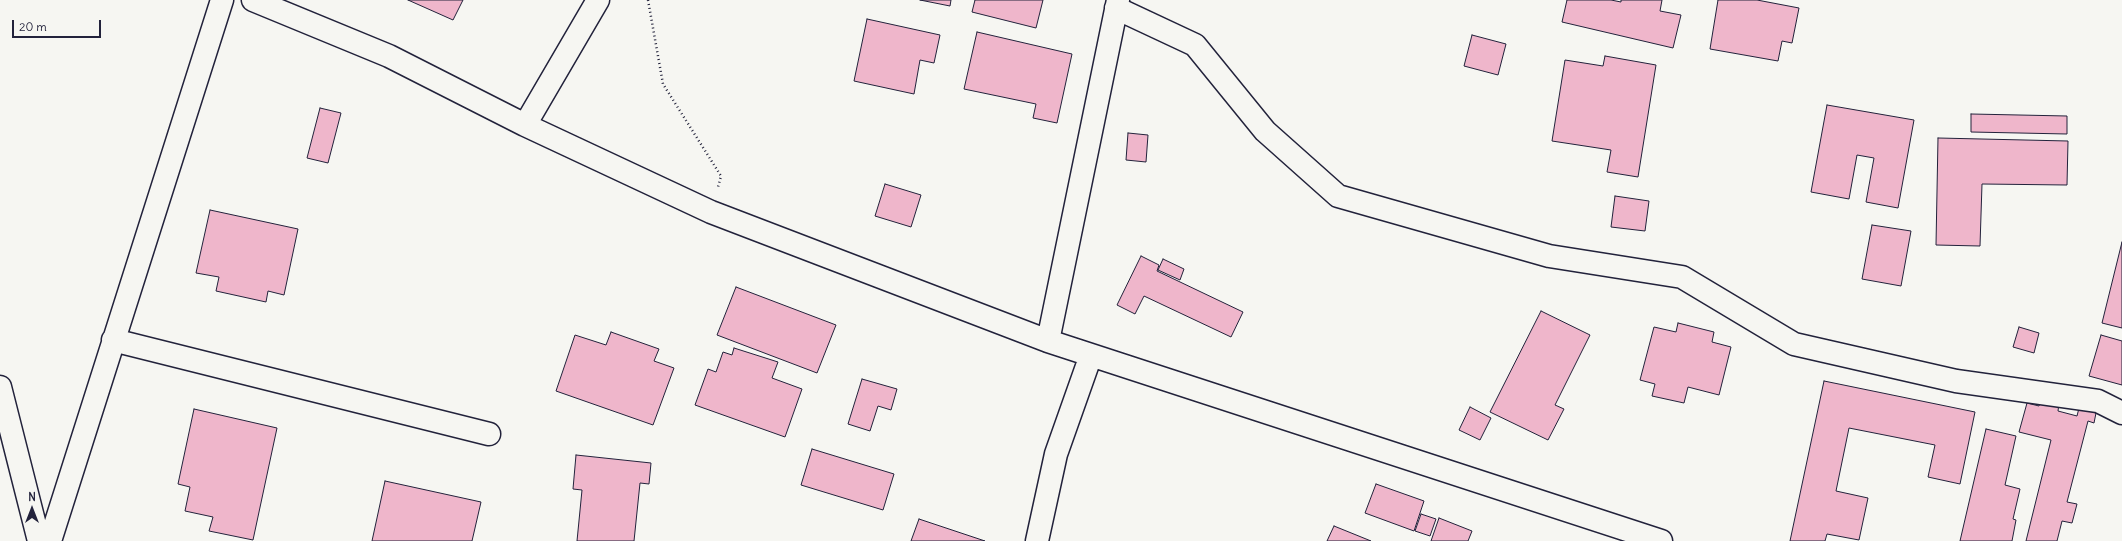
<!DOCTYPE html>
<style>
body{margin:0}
#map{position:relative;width:2122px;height:541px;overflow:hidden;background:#f6f6f2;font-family:Delius,sans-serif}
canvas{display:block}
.north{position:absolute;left:12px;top:489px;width:40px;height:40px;-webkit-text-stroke:3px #f6f6f2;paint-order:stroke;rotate:0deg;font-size:11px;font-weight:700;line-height:16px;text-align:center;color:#22223b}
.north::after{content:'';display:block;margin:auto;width:14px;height:18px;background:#22223b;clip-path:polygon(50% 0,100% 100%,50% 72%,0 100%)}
.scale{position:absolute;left:12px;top:20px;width:89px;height:18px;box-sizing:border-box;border:2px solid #22223b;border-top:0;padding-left:5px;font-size:12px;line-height:14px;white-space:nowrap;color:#22223b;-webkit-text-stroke:3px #f6f6f2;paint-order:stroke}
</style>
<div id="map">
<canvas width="2122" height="541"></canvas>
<div class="north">N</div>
<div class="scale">20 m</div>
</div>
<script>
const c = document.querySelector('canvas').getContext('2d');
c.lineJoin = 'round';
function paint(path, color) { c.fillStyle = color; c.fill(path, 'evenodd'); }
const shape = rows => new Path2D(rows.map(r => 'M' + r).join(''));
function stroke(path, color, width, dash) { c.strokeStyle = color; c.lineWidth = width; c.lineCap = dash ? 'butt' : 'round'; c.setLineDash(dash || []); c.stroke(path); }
const building = shape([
 [408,0,463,0,453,20,408,0],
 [920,0,951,0,950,6,920,0],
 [975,0,1043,0,1036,28,972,12,975,0],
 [1567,0,1611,0,1621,2,1621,0,1662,0,1660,11,1681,15,1673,48,1562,22,1567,0],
 [1718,0,1757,0,1799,8,1792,43,1782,41,1778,61,1710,49,1718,0],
 [867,19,940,35,934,63,920,60,914,94,854,81,867,19],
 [977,32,1072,54,1057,123,1033,118,1036,104,964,89,977,32],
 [1472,35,1506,44,1498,75,1464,66,1472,35],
 [1605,56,1656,65,1638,177,1607,172,1611,150,1552,141,1565,60,1603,66,1605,56],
 [1827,105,1914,120,1898,208,1866,202,1874,158,1857,155,1849,199,1811,192,1827,105],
 [320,108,341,113,328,163,307,158,320,108],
 [1971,114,2067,116,2067,134,1971,132,1971,114],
 [1128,133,1148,135,1146,162,1126,160,1128,133],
 [1938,138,2068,141,2067,185,1982,184,1980,246,1936,245,1938,138],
 [885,184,921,195,911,227,875,216,885,184],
 [1615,196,1649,201,1645,231,1611,227,1615,196],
 [210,210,298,229,284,295,268,291,266,302,216,291,219,277,196,273,210,210],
 [1872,225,1911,231,1901,286,1862,279,1872,225],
 [2122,242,2122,328,2102,323,2122,242],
 [1141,256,1159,265,1157,271,1243,312,1231,337,1144,296,1135,314,1117,305,1141,256],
 [1163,259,1184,269,1180,280,1158,270,1163,259],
 [736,287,836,325,817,373,717,335,736,287],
 [1541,311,1590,335,1555,405,1564,409,1548,440,1490,412,1541,311],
 [1678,323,1714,332,1712,342,1731,347,1719,395,1688,387,1684,403,1652,396,1655,384,1640,380,1654,327,1676,332,1678,323],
 [2019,327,2039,333,2034,353,2013,347,2019,327],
 [611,332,659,349,654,361,674,368,653,425,556,391,575,335,606,345,611,332],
 [2101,335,2122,341,2122,385,2089,376,2101,335],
 [734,348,778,362,772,378,802,389,785,437,695,405,708,369,716,372,723,352,732,355,734,348],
 [862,379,897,389,891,410,878,406,870,431,848,424,862,379],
 [1824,381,1975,412,1960,484,1928,477,1935,445,1849,428,1836,491,1868,498,1859,540,1827,534,1825,541,1790,541,1824,381],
 [2041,399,2059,403,2058,411,2077,416,2079,408,2096,413,2094,423,2088,421,2067,502,2077,504,2072,523,2062,521,2057,541,2026,541,2051,440,2019,432,2027,403,2039,406,2041,399],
 [1470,407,1491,418,1480,440,1459,430,1470,407],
 [194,409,277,428,253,540,209,531,213,517,185,511,190,487,178,484,194,409],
 [1986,429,2016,436,2005,485,2020,489,2013,519,2016,520,2012,541,1960,541,1986,429],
 [812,449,894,474,883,510,801,485,812,449],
 [576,455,651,463,649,484,640,483,634,541,577,541,582,490,573,489,576,455],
 [385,481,481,502,472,541,372,541,385,481],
 [1376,484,1424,501,1414,531,1365,513,1376,484],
 [1421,514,1436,519,1430,536,1415,531,1421,514],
 [1439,518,1472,531,1468,541,1431,541,1439,518],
 [919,519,985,541,911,541,919,519],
 [1334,526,1371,541,1327,541,1334,526]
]);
paint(building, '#efb6cb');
stroke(building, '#22223b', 1);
const street = shape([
 [253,0,389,56,525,125,711,212,1048,341,1661,541],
 [1116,8,1195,45,1265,131,1338,196,1549,256,1682,277,1794,344,1956,381,2098,401,2122,413],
 [525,125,598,0],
 [113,340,489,434],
 [1048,341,1118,0],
 [0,387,39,541],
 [50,541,222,0],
 [1037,541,1056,454,1091,355]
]);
stroke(street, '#22223b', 25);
stroke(shape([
 [648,0,663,84,721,176,718,187]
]), '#22223b', 2.5, [1, 3]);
stroke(street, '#f6f6f2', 22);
</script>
